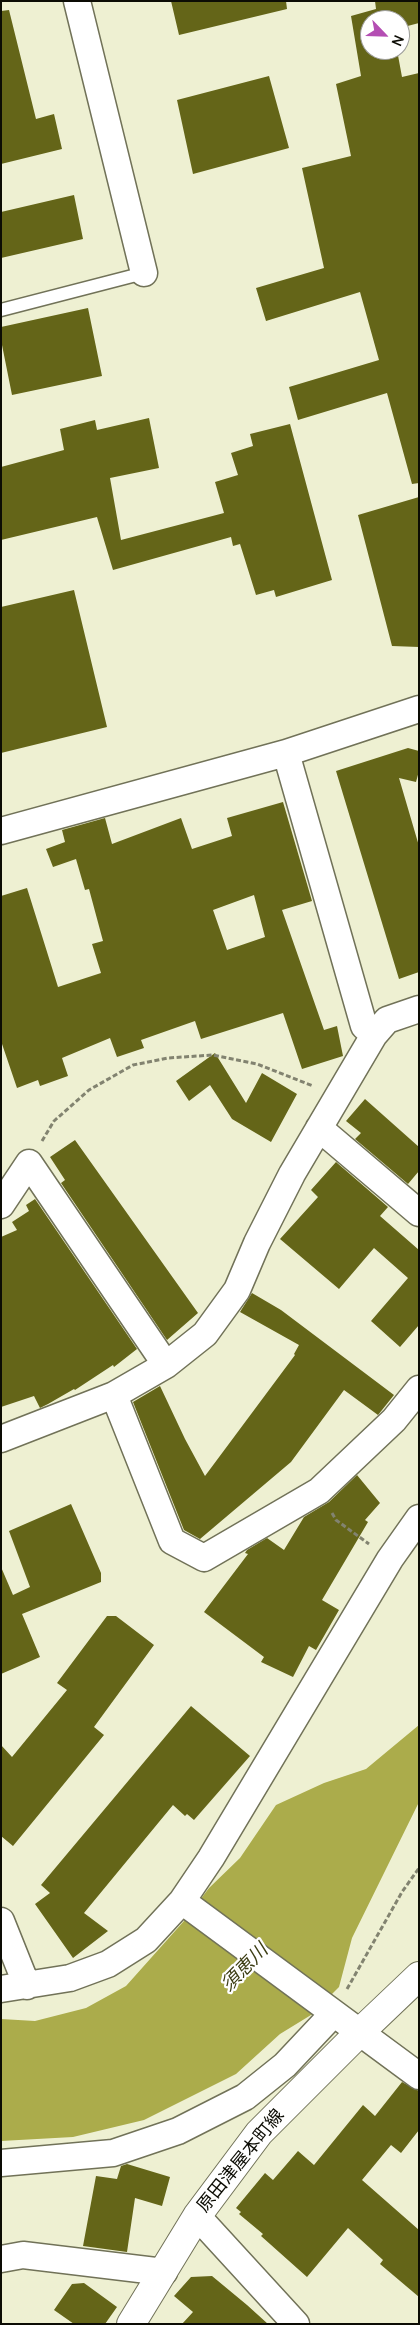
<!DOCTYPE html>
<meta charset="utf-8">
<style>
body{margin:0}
#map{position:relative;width:420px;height:2325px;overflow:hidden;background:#eef0d2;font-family:Manrope,sans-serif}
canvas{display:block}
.frame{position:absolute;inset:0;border:2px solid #0c0c04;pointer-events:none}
.north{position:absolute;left:360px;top:10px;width:50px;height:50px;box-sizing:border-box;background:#fff;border:1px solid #9e9e9b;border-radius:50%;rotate:114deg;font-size:14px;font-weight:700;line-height:20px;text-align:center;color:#0c0c04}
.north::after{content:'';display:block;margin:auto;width:18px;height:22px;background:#b44eb3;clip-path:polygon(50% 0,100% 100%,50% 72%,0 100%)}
</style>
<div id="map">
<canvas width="420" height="2325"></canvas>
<div class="frame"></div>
<div class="north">N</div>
</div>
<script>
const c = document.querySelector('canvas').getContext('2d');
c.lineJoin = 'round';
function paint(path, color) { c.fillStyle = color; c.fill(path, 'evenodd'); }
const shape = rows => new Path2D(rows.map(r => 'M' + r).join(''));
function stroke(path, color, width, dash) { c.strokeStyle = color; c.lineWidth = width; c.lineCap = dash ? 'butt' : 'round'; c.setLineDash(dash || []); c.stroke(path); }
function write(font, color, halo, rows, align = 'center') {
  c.font = font + ' Manrope,"Noto Sans JP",sans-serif'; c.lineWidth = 4.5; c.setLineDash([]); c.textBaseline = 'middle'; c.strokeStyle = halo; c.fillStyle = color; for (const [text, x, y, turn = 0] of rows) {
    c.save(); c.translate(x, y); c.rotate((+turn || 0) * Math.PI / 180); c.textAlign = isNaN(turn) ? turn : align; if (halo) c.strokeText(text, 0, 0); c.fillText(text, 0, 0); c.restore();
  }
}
paint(shape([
 [419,1725,419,1802,352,1938,339,1987,311,2015,280,2034,236,2074,144,2120,73,2137,1,2141,1,2019,35,2021,86,2008,126,1986,184,1921,209,1888,240,1858,276,1805,324,1783,366,1769]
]), '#abac4b');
paint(shape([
 [171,1,286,1,287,9,179,35],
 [375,1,419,1,419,23,400,28,400,20,370,20,370,50,397,50,402,77,419,73,419,483,412,484,387,393,298,420,289,387,379,360,360,292,266,321,256,288,324,268,302,168,351,156,336,84,361,76,351,16,376,9],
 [9,10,36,119,54,114,62,149,1,164,1,11],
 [269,76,289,148,193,174,177,100],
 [74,195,83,239,1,258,1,212],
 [88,308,102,376,12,395,1,340,1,327],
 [149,418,159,468,110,478,121,540,224,513,215,482,238,475,231,453,253,446,250,434,290,424,332,580,276,597,274,590,256,595,240,544,233,546,231,537,113,570,97,517,1,540,1,467,64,450,60,429,95,420,97,430],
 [419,497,419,647,392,646,358,515],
 [74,590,107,727,1,753,1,607],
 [408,748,419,751,419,771,416,782,399,778,419,846,419,972,399,979,336,771],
 [283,802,312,901,282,910,324,1030,337,1026,343,1056,302,1069,283,1013,201,1039,195,1021,141,1040,144,1048,117,1057,110,1038,62,1058,68,1076,40,1086,38,1080,17,1088,1,1041,1,896,27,888,58,987,101,973,92,944,103,941,89,889,85,890,76,859,53,867,46,849,65,842,62,830,105,818,112,844,181,818,192,849,232,836,227,818],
 [254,895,265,937,227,950,213,910],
 [215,1053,246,1103,262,1073,297,1094,271,1142,232,1119,210,1085,189,1101,176,1081],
 [365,1099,419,1147,419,1171,408,1184,355,1139,361,1133,346,1121],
 [75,1140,198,1313,167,1340,61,1183,65,1180,50,1157],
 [336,1162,388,1207,380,1216,419,1250,419,1325,400,1347,371,1321,408,1278,374,1248,339,1289,280,1239,318,1197,311,1190],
 [35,1199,137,1349,114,1367,113,1365,75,1390,74,1389,48,1404,40,1408,34,1396,1,1407,1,1237,17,1230,12,1222,29,1211,26,1205],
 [252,1293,281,1310,394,1395,378,1415,344,1390,291,1462,200,1539,184,1530,133,1402,160,1386,185,1439,205,1476,295,1355,294,1354,299,1345,240,1312],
 [357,1475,380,1503,365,1520,368,1522,322,1600,339,1610,316,1650,309,1646,293,1677,261,1662,264,1657,204,1612,248,1554,245,1553,247,1550,267,1538,284,1550,304,1517,329,1502],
 [71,1504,101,1573,101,1582,22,1614,40,1657,1,1674,1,1567,13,1595,30,1587,9,1531],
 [107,1616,116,1616,154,1645,94,1727,104,1735,13,1846,1,1836,1,1745,12,1757,67,1690,57,1683],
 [191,1706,250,1756,194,1820,187,1814,185,1816,173,1805,84,1913,108,1931,73,1958,35,1904,50,1893,41,1885],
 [402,2082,419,2091,419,2130,401,2153,391,2145,362,2180,419,2230,419,2297,380,2264,383,2260,348,2228,307,2277,261,2236,263,2234,239,2214,241,2212,236,2208,265,2173,273,2180,298,2151,314,2165,363,2105,375,2116],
 [127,2164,170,2177,162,2206,135,2198,127,2252,83,2246,96,2176,117,2179,121,2166],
 [212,2276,247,2305,268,2324,182,2324,193,2312,174,2296,191,2277],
 [84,2283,117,2307,105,2324,74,2324,54,2310,72,2284]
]), '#646518');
const service = shape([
 [1,310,144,273]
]);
const minor = shape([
 [77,1,144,273],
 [286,753,364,1026,374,1035],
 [1,831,286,753,419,709],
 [319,1128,419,1213],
 [1,1205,29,1163,166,1365],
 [114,1395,172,1541,204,1558,319,1491,394,1420,419,1389],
 [1,1439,114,1395,166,1365,205,1334,237,1290,257,1243,292,1174,374,1035,387,1020,419,1009],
 [182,1901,419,2076],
 [1,1921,27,1986],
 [1,1989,70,1978,108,1964,146,1940,182,1901,211,1858,390,1559,419,1518],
 [1,2163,113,2153,178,2131,245,2097,285,2065,333,2014],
 [197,2216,296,2324],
 [1,2259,23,2255,164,2272]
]);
const tertiary = shape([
 [131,2324,197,2216,259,2133,359,2033,419,1976]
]);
stroke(service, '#717258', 15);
stroke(minor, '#717258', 29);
stroke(tertiary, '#717258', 30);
stroke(shape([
 [42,1141,54,1121,89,1090,133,1065,168,1058,213,1055,257,1064,313,1086],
 [332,1513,336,1520,369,1544],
 [347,1989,402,1892,419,1868]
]), '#828370', 3, [5, 2.5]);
stroke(service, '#fff', 12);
stroke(minor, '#fff', 26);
stroke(tertiary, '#fff', 28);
write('18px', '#0c0c04', '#fff', [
 ["原田津屋本町線",241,2161,-51]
]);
write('italic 19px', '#3d3e15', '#fff', [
 ["須恵川",245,1968,-46]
]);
</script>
